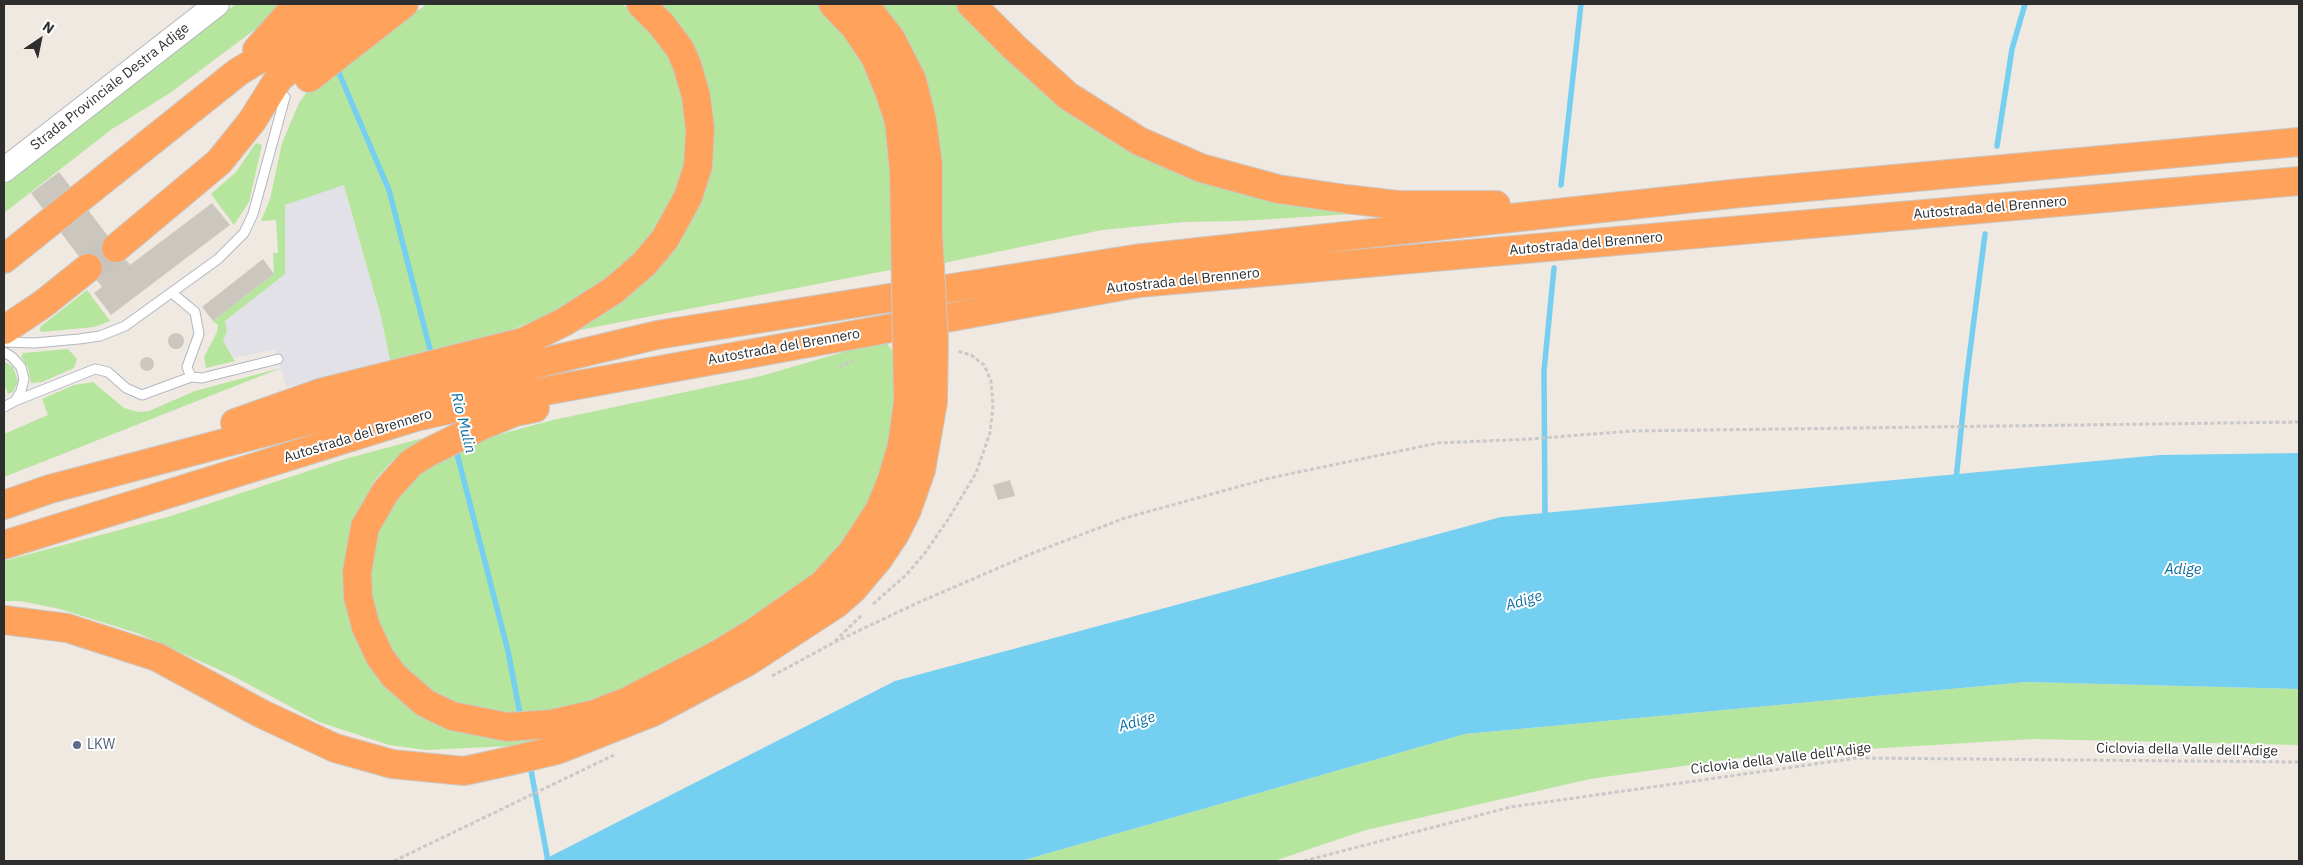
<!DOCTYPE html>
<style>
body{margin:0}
#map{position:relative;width:2303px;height:865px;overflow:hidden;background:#efe9e1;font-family:"IBM Plex Sans",sans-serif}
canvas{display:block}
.frame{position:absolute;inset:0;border:5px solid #2e2e2e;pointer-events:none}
.north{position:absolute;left:15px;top:15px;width:50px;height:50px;-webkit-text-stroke:4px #fff;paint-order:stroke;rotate:34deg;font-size:14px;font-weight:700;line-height:20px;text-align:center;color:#2e2e2e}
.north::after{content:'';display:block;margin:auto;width:18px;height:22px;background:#2e2e2e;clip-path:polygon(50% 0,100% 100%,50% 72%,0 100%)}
</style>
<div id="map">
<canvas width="2303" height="865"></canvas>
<div class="frame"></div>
<div class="north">N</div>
</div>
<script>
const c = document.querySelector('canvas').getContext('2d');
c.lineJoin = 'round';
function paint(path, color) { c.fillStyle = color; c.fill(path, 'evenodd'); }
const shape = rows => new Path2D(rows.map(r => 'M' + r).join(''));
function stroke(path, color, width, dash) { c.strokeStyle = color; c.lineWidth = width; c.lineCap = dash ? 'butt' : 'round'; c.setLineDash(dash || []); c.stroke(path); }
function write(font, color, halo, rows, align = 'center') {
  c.font = font + ' "IBM Plex Sans",sans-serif'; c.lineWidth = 4; c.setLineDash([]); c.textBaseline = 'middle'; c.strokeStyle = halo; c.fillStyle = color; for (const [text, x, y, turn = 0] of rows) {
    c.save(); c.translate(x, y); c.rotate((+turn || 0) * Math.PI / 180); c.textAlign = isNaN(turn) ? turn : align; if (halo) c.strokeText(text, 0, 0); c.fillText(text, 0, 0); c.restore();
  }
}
paint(shape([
 [344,185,381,317,390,360,286,387,275,349,235,358,222,341,227,331,225,321,285,274,285,205]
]), '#e3e1e8');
paint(shape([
 [236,4,289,4,170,93,112,129,4,213,4,184],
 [427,4,622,4,635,14,649,28,672,60,687,111,688,147,684,168,679,183,661,223,643,247,618,271,565,307,509,331,390,360,381,317,344,185,285,205,285,274,225,321,227,331,223,341,235,361,206,368,204,357,217,332,218,325,213,321,274,274,273,253,278,253,276,220,261,221,270,199,282,143,299,103,307,92,323,78],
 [656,4,819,4,832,17,874,80,889,138,895,269,564,333,601,309,708,168],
 [880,4,959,4,1081,115,1368,213,1240,221,1183,222,1102,230,944,263,940,206],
 [256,143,262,145,249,202,234,225,211,194,236,172],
 [87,290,110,321,94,327,42,332,40,331,40,327],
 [885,340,900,362,895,431,882,479,836,555,799,591,753,621,586,707,515,716,452,705,424,687,399,664,385,646,372,607,369,548,379,518,415,474,482,439,553,420,761,376],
 [68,349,77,359,74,368,42,382,31,383,28,367,21,357,23,353],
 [4,361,13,367,18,381,13,392,8,394,4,384],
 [281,368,4,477,4,434,48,415,42,399,74,385,93,382,124,408,138,412,149,411,195,391],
 [427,437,392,461,374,481,349,535,344,569,406,704,568,730,537,740,509,746,426,750,389,745,319,722,233,676,140,634,60,609,20,601,4,601,4,561,171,516,345,459],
 [2026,682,2299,689,2299,745,2032,739,1754,756,1590,779,1366,830,1274,861,1021,861,1465,734]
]), '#b6e59e');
paint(shape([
 [2299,453,2299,689,2026,682,1465,734,1021,861,541,861,895,681,1501,517,2160,455]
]), '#75cff0');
stroke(shape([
 [336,66,389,190,432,357],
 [1997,146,2012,49,2025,4],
 [1561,185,1581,4],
 [455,446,508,651,521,719],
 [1956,480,1966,382,1985,234],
 [1545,518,1544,371,1554,268],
 [530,765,548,861]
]), '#75cff0', 5.5);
paint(shape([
 [59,172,130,265,212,203,230,225,111,315,94,293,102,287,31,193],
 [263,259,274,274,213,321,202,307],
 '168 341a8 8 0 1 1 16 0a8 8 0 1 1-16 0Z',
 '140 364a7 7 0 1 1 14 0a7 7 0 1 1-14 0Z',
 [1010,480,1015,496,998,500,993,485]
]), '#cbc7bf');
stroke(shape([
 [88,268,116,248]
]), '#c8c4bd', 28, [28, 14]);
const lane = shape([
 [172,293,195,312,199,334,187,367,191,377,202,378,278,359],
 [4,342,34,343,79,339,100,336,125,326,218,259,244,233,253,214,285,97],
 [4,352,12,357,21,367,24,379,21,391,15,401,4,407],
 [15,401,95,369,108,372,126,388,142,395,191,377]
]);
const secondary = shape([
 [4,170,217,4]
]);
const highway = shape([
 [833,4,855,27,875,57,889,91,899,121,904,172,905,233],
 [864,4,891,39,912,80,922,120,928,164,928,233],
 [971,4,1014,47,1068,96,1139,141,1201,168,1278,189,1346,199,1398,205,1496,205],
 [257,50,288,15,303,4],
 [309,78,404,4],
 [116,248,219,162,252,121,279,78,371,4],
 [4,259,238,72,299,35,339,4],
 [4,330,43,304,88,268],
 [535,408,515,412,483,425,429,452,411,463,386,491,365,527,357,572,358,597,366,627,380,657,394,676,425,703,452,716,507,727,552,724,595,714,628,701,717,655,755,632,823,584,853,551,880,509,892,479,902,445,908,402],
 [235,423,323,392,523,342,564,322,614,290,644,264,665,239,688,197,698,166,700,129,696,96,687,65,680,49,661,24,641,4],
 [4,505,50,489,410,394,657,335,1134,259,1741,193,2299,142],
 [4,545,416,417,473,404,1139,283,2299,181],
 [4,620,67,628,157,657,262,714,335,748,392,764,464,771,510,761,557,750,653,712,747,662,836,604,853,589,879,558,895,534,907,510,921,470,933,402]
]);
stroke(lane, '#b4b7c1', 11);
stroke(secondary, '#b4b7c1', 26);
stroke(highway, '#c9c9c9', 30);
stroke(shape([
 [839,367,854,360],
 [873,604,906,575,925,553,949,518,976,473,990,433,993,406,991,381,984,365,971,355,957,351],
 [835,641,863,614],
 [772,676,833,643,915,604,1033,553,1125,518,1270,478,1438,443,1530,439,1633,431,2299,422],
 [394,861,614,755],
 [1304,861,1511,807,1857,758,2299,762]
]), '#c9c9c9', 3, [4, 2.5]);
stroke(lane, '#fff', 9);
stroke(secondary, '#fff', 24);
stroke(highway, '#ffa35c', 28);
const highwayBridge = shape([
 [905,233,908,402],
 [928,233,934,341,933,402]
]);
stroke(highwayBridge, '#c9c9c9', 30, []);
stroke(highwayBridge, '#ffa35c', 28);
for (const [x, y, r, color] of [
 [77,745,5,"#5c6f8a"]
]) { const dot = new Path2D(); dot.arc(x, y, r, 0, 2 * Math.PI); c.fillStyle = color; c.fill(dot); stroke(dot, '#fff', 2); }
write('14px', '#2e2e2e', '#fff', [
 ["Strada Provinciale Destra Adige",110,87,-38],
 ["Autostrada del Brennero",1990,208,-5],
 ["Autostrada del Brennero",1586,244,-5],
 ["Autostrada del Brennero",1183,281,-6],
 ["Autostrada del Brennero",784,347,-10],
 ["Autostrada del Brennero",358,436,-17],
 ["Ciclovia della Valle dell'Adige",2187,750,1],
 ["Ciclovia della Valle dell'Adige",1781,759,-7]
]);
write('14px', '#4e5e75', '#fff', [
 ["LKW",87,745]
], 'left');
write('italic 15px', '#0d6fa3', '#fff', [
 ["Rio Mulin",463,423,76],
 ["Adige",2183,570],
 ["Adige",1524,601,-17],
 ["Adige",1137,722,-17]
]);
</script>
